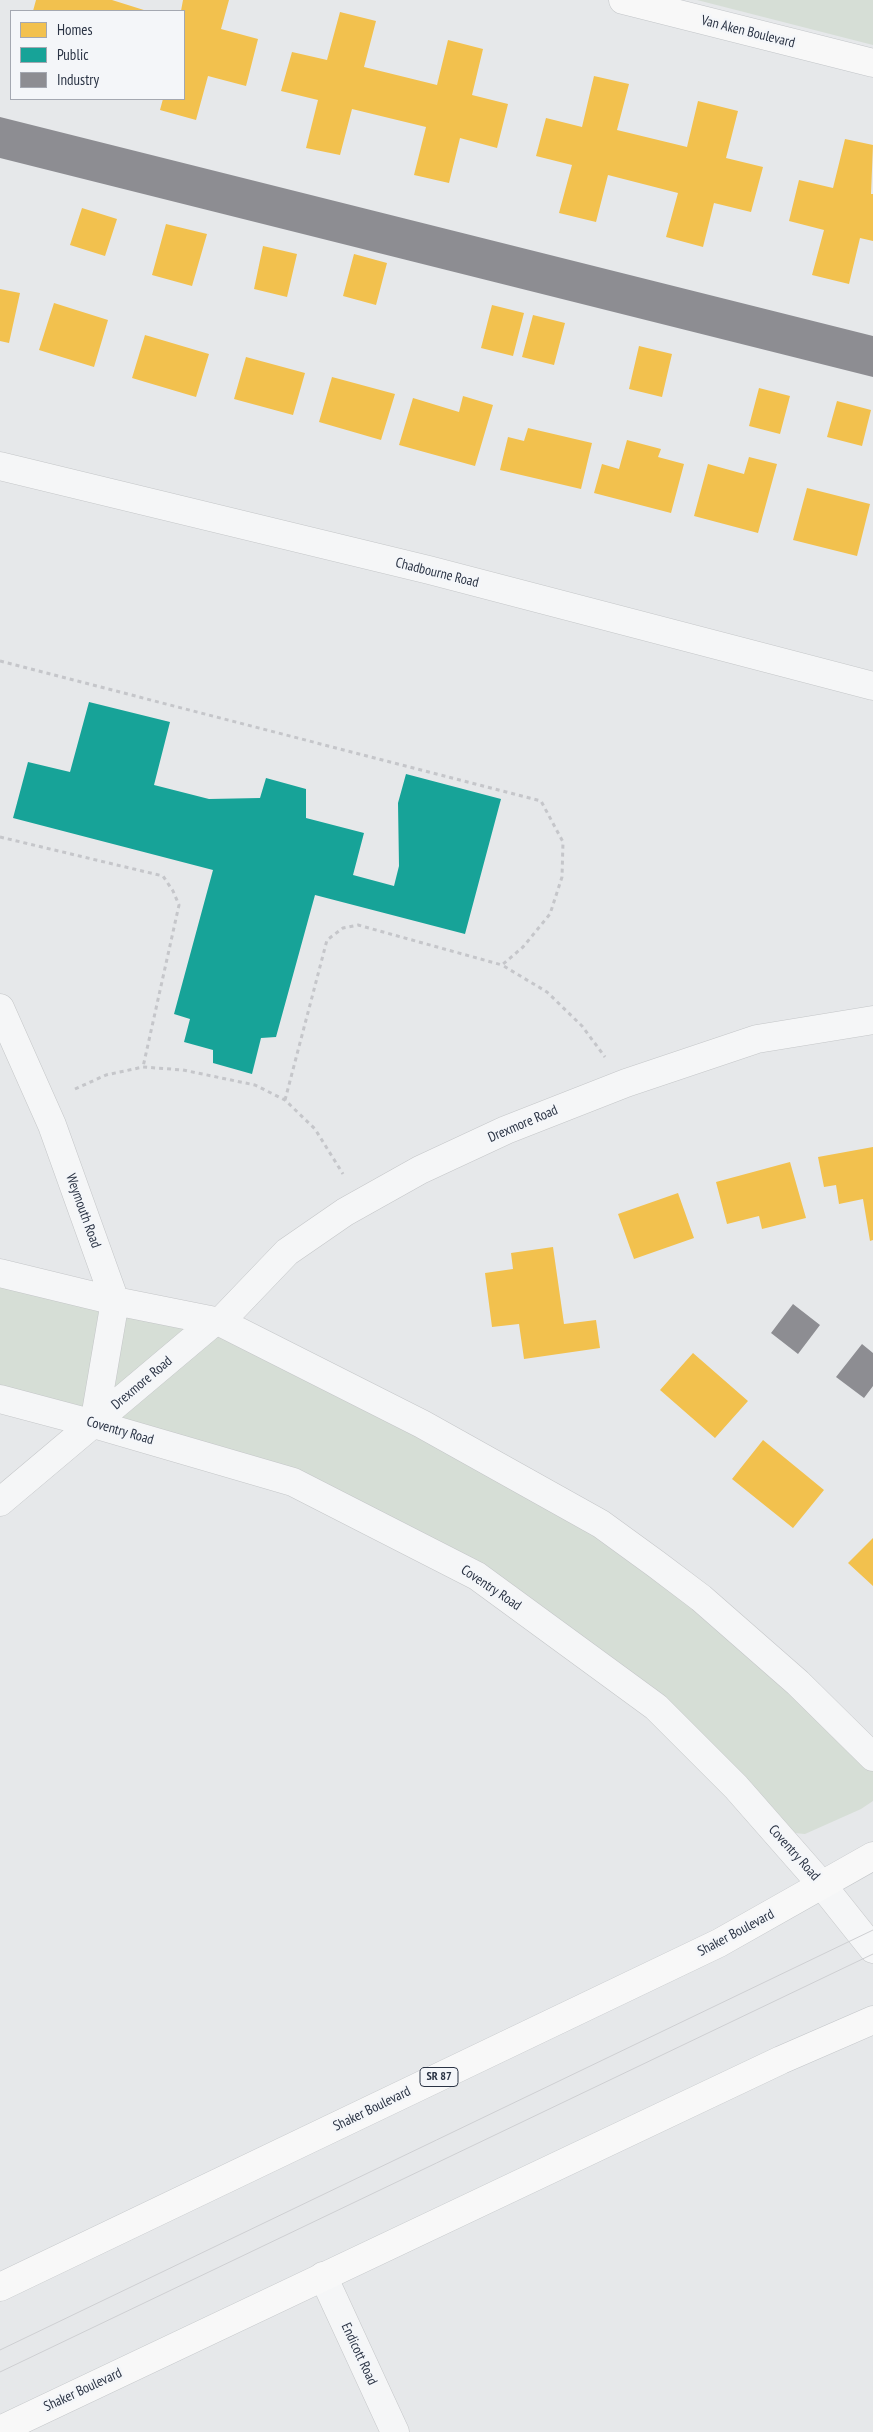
<!DOCTYPE html>
<style>
body{margin:0}
#map{position:relative;width:873px;height:2432px;overflow:hidden;background:#e6e8ea;font-family:"PT Sans Narrow",sans-serif}
canvas{display:block}
.legend{position:absolute;left:10px;top:10px;width:175px;height:90px;box-sizing:border-box;background:#f4f6f9;border:1px solid #a4a8b1;margin:0;padding:6px 9px;list-style:none;font-size:15px;color:#2b3445}
.legend li{display:flex;align-items:center;gap:10px;height:25px}
.legend b{width:25px;border:1px solid #a4a8b1}
</style>
<div id="map">
<canvas width="873" height="2432"></canvas>
<ul class="legend">
<li><b style="height:14px;background:#f2c14e"></b>Homes</li>
<li><b style="height:14px;background:#17a398"></b>Public</li>
<li><b style="height:14px;background:#8d8d92"></b>Industry</li>
</ul>
</div>
<script>
const c = document.querySelector('canvas').getContext('2d');
c.lineJoin = 'round';
function paint(path, color) { c.fillStyle = color; c.fill(path, 'evenodd'); }
const shape = rows => new Path2D(rows.map(r => 'M' + r).join(''));
function stroke(path, color, width, dash) { c.strokeStyle = color; c.lineWidth = width; c.lineCap = dash ? 'butt' : 'round'; c.setLineDash(dash || []); c.stroke(path); }
function write(font, color, halo, rows, align = 'center') {
  c.font = font + ' "PT Sans Narrow",sans-serif'; c.lineWidth = 5; c.setLineDash([]); c.textBaseline = 'middle'; c.strokeStyle = halo; c.fillStyle = color; for (const [text, x, y, turn = 0] of rows) {
    c.save(); c.translate(x, y); c.rotate((+turn || 0) * Math.PI / 180); c.textAlign = isNaN(turn) ? turn : align; if (halo) c.strokeText(text, 0, 0); c.fillText(text, 0, 0); c.restore();
  }
}
paint(shape([
 [697,0,873,0,873,45],
 [0,1273,215,1321,601,1524,873,1757,873,1801,861,1809,805,1834,773,1831,736,1787,477,1576,293,1482,0,1399]
]), '#d6ded6');
paint(shape([
 [36,0,112,0,147,11,33,11],
 [183,0,229,0,221,29,258,39,246,86,208,76,196,120,160,110,163,99,184,99,184,11,181,11],
 [340,12,376,21,364,67,437,85,448,40,483,49,472,95,508,104,497,148,460,138,449,183,414,175,426,127,352,109,340,155,306,148,318,100,281,91,292,52,327,60],
 [594,76,629,84,617,130,687,147,698,101,738,111,726,158,763,167,751,212,714,203,703,247,666,237,678,193,608,175,596,222,559,213,572,165,536,156,546,118,582,127],
 [845,139,873,145,871,194,873,194,873,241,860,238,849,284,812,275,824,230,789,221,799,180,833,188],
 [82,208,117,219,105,256,70,245],
 [166,224,207,234,192,286,152,275],
 [263,246,297,254,287,297,254,289],
 [354,254,387,263,376,305,343,296],
 [0,289,20,293,9,343,0,341],
 [54,303,108,320,94,367,39,350],
 [492,305,524,313,513,356,481,348],
 [533,315,565,323,554,365,522,357],
 [145,335,209,354,196,397,132,378],
 [639,346,672,354,662,397,629,389],
 [246,357,305,373,293,415,234,399],
 [332,377,395,394,381,440,319,422],
 [759,388,790,396,780,434,749,426],
 [463,396,493,405,475,466,399,445,413,398,459,412],
 [837,401,871,410,862,446,827,437],
 [528,428,592,443,581,489,500,470,508,437,524,441],
 [627,440,661,449,658,457,684,464,671,513,594,493,602,464,619,469],
 [749,457,777,464,758,533,694,516,708,464,744,474],
 [807,488,870,504,857,556,793,540],
 [873,1147,873,1240,870,1241,863,1199,839,1204,836,1185,824,1187,818,1157],
 [790,1162,806,1218,762,1229,759,1216,727,1224,716,1182],
 [678,1193,694,1238,634,1259,618,1214],
 [553,1247,564,1324,596,1320,600,1348,524,1359,519,1324,492,1327,485,1273,513,1269,511,1253],
 [693,1353,748,1401,715,1438,660,1390],
 [763,1440,824,1490,793,1528,732,1479],
 [873,1538,873,1586,848,1563]
]), '#f2c14e');
paint(shape([
 [89,702,170,722,154,785,209,799,260,798,266,778,306,789,306,818,364,833,353,875,394,886,399,866,398,803,406,774,501,799,465,934,315,895,276,1037,261,1038,252,1074,213,1063,213,1050,184,1042,190,1019,174,1014,213,870,13,818,28,762,70,772]
]), '#17a398');
paint(shape([
 [0,117,873,336,873,377,0,158],
 [793,1304,820,1325,798,1354,771,1333],
 [862,1344,873,1353,873,1386,864,1398,836,1377]
]), '#8d8d92');
const minor = shape([
 [0,466,429,570,873,686],
 [0,1008,52,1125,115,1301,94,1424],
 [0,1273,115,1301,220,1322,422,1424,601,1524,656,1564,701,1598,798,1683,873,1757],
 [220,1322,287,1252,345,1212,420,1170,506,1130,626,1083,757,1039,873,1020],
 [0,1399,94,1424,293,1482,477,1576,656,1707,736,1787,822,1885,873,1949],
 [0,1502,215,1321],
 [323,2276,395,2432]
]);
const major = shape([
 [623,0,873,63],
 [0,2287,719,1943,873,1856],
 [0,2430,781,2060,873,2020]
]);
stroke(minor, '#c4c6c8', 29);
stroke(major, '#c2c5c8', 29);
stroke(shape([
 [0,661,541,801,563,842,562,877,550,914,523,947,502,965,547,992,582,1026,605,1057],
 [0,837,163,876,173,891,179,905,143,1067],
 [75,1089,106,1075,143,1067,183,1070,255,1085,285,1100,315,1129,343,1174],
 [285,1100,327,940,343,928,358,925,502,965]
]), '#c5c6ca', 3, [4, 4]);
stroke(minor, '#f5f6f7', 28);
stroke(major, '#f8f8f8', 28);
stroke(shape([
 [0,2350,873,1930],
 [0,2372,873,1954]
]), '#cecfd2', 1);
for (const [x, y, w] of [
 [439,2077,38]
]) { const box = new Path2D(); box.roundRect(x - w / 2, y - 9.5, w, 19, 4); c.fillStyle = '#f4f6f9'; c.fill(box); stroke(box, '#2b3445', 1); }
write('bold 12px', '#2b3445', null, [
 ["SR 87",439,2077]
]);
write('14px', '#2b3445', '#f4f6f9', [
 ["Van Aken Boulevard",748,32,14],
 ["Chadbourne Road",437,573,14],
 ["Drexmore Road",523,1124,-23],
 ["Weymouth Road",83,1211,70],
 ["Drexmore Road",142,1383,-40],
 ["Coventry Road",120,1431,16],
 ["Coventry Road",491,1588,34],
 ["Coventry Road",794,1853,48],
 ["Shaker Boulevard",736,1933,-28],
 ["Shaker Boulevard",372,2109,-26],
 ["Endicott Road",359,2354,65],
 ["Shaker Boulevard",83,2390,-25]
]);
</script>
